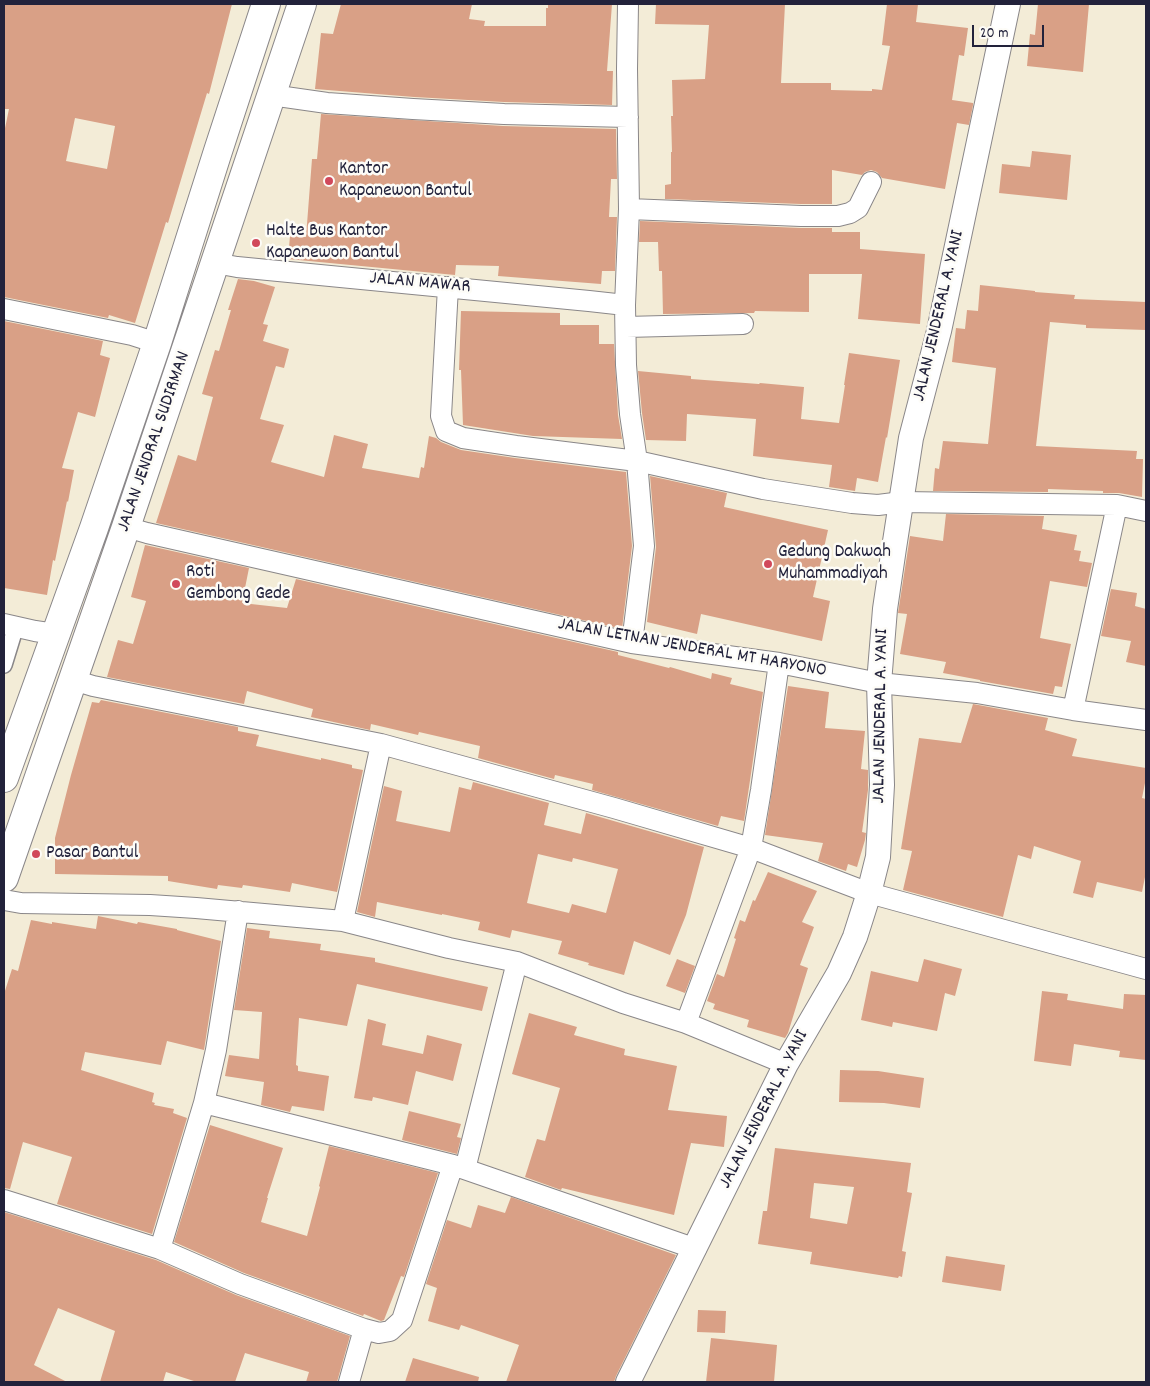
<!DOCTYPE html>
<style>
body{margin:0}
#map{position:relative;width:1150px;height:1386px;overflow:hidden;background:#f3ecd7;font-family:Dekko,sans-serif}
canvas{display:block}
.frame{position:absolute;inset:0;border:5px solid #22223b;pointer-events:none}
.scale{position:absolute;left:972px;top:25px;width:72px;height:22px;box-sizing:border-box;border:2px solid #22223b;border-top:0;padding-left:6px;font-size:15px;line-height:18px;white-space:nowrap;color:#22223b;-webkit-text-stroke:4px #fdfcf7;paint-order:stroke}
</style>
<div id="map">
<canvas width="1150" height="1386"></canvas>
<div class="frame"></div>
<div class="scale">20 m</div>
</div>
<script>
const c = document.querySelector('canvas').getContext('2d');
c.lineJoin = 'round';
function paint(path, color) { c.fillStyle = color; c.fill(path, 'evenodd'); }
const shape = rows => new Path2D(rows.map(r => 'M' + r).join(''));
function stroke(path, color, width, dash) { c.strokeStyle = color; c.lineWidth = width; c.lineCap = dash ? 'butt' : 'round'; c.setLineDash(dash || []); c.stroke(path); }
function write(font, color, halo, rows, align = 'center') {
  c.font = font + ' Dekko,sans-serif'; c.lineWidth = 5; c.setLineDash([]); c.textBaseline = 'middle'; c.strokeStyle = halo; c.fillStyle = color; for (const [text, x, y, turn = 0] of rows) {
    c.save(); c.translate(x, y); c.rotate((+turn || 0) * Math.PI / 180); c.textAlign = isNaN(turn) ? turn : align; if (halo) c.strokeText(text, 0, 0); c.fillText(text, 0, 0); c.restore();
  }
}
paint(shape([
 [4,4,232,4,209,94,207,93,168,223,166,222,135,323,109,315,108,318,4,297,4,133,9,109,4,109],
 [75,118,115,126,107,169,66,161],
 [341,4,472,4,469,19,485,21,484,26,546,26,546,8,548,8,548,4,612,4,607,71,613,71,612,105,504,102,414,97,315,89,321,33,333,34],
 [656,4,785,4,781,83,831,83,831,90,872,91,872,89,882,90,890,46,882,45,887,4,918,4,916,22,968,28,964,56,959,55,952,100,973,103,973,105,969,125,957,123,945,189,882,178,877,172,871,170,865,172,862,175,832,170,832,204,801,204,665,199,665,185,671,184,671,152,672,152,671,116,673,116,672,80,705,79,709,25,655,24],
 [1038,4,1089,4,1083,72,1027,66,1030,34,1035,35],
 [321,114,503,126,616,129,617,179,611,179,609,217,617,217,615,271,602,271,601,284,498,276,499,266,456,265,455,275,288,259,290,236,306,237,312,159,317,159],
 [1032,151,1071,155,1067,200,999,193,1002,164,1030,167],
 [640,221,801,228,832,228,832,232,860,232,860,249,925,254,920,324,858,319,862,274,809,274,809,312,755,311,754,313,663,314,662,271,659,271,658,242,639,242],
 [238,279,254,281,275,287,263,324,268,325,263,341,289,349,284,368,276,366,260,419,284,425,271,462,324,477,334,435,368,444,362,468,419,478,421,467,424,468,429,436,436,438,441,442,461,450,515,458,626,472,632,546,622,629,156,523,178,455,196,461,213,397,202,394,215,350,219,351,231,310,228,310],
 [980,285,1035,291,1035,292,1075,295,1074,299,1146,302,1146,330,1086,328,1086,325,1050,322,1036,446,1137,451,1136,459,1143,459,1142,497,1119,493,1103,493,1103,491,1048,489,1048,492,933,491,935,468,939,469,943,441,988,444,996,368,952,362,956,328,965,329,967,310,978,311],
 [461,311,560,313,560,325,599,325,599,344,614,344,618,415,622,439,533,436,463,425,461,370,459,370],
 [4,321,103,341,100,355,110,358,95,417,78,412,62,468,74,470,68,502,67,501,55,561,53,560,47,595,4,588],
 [849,353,900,360,887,438,886,437,878,482,857,478,855,491,829,487,832,465,753,456,756,419,687,414,686,441,646,440,642,413,638,371,691,376,691,379,759,384,760,383,804,387,801,419,839,423,845,385,844,385],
 [650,476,727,493,724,507,828,530,813,597,830,601,822,641,701,614,697,634,647,622,656,547],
 [946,514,1044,516,1042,529,1077,535,1074,550,1081,551,1079,561,1092,563,1087,587,1050,581,1040,638,1071,644,1062,687,1055,686,1053,694,980,681,980,680,943,673,946,662,900,654,907,614,898,613,910,536,943,541],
 [145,545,249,568,242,603,287,608,296,579,618,652,618,655,669,668,670,667,711,679,712,673,732,678,730,684,763,692,744,821,721,816,718,826,592,790,593,784,555,775,554,779,478,758,480,746,419,732,418,735,371,724,370,730,311,717,313,709,247,691,244,704,107,677,118,640,133,644,146,601,131,597],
 [1111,589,1137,593,1135,606,1146,609,1146,666,1126,662,1131,641,1101,636],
 [788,686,829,692,825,728,865,731,861,769,868,770,868,790,862,832,866,833,865,840,857,867,848,864,846,871,818,861,823,843,765,835],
 [101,700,238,727,238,731,259,735,256,746,321,760,321,758,352,765,352,768,363,770,337,892,292,883,290,892,243,885,242,888,218,885,217,889,168,881,168,876,55,874,55,838,71,775,92,702,99,703],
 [973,704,1048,718,1045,730,1077,739,1072,756,1146,768,1146,778,1142,798,1146,799,1146,872,1142,892,1097,882,1093,898,1073,893,1081,861,1034,846,1031,859,1018,855,1003,917,903,890,912,851,901,849,919,738,961,743],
 [473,782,549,803,544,825,581,834,586,813,704,847,686,915,670,955,634,941,624,975,588,965,589,963,558,954,562,941,512,930,510,938,478,930,480,922,442,914,442,915,377,902,375,917,357,912,384,786,402,791,396,821,450,832,459,787,471,790],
 [538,854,572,862,573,858,618,869,606,913,572,904,569,913,527,903],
 [768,872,817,891,802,922,814,927,800,965,808,968,788,1033,785,1038,747,1027,749,1020,713,1009,715,1004,707,1001,717,974,724,977,736,939,734,938,740,920,745,922,753,900,755,901],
 [98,916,137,924,138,922,177,929,177,930,221,941,204,1050,167,1041,161,1065,85,1052,81,1070,154,1093,152,1102,155,1103,154,1105,174,1109,173,1113,187,1118,152,1234,57,1204,72,1157,23,1142,10,1189,4,1188,4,994,12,969,18,971,31,920,52,924,52,922,96,929],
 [247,928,270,931,269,938,321,944,320,950,375,958,375,962,488,987,482,1011,357,984,347,1026,299,1018,296,1065,298,1066,298,1071,329,1076,324,1111,292,1106,290,1112,261,1105,264,1082,225,1076,229,1055,259,1059,262,1012,234,1010],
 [677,959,695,966,685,993,666,986],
 [924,959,962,969,955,996,945,993,937,1031,893,1022,892,1027,861,1020,871,971,918,982],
 [1042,991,1068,994,1067,1000,1123,1009,1124,994,1146,995,1146,1060,1119,1057,1120,1051,1074,1044,1071,1066,1034,1061],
 [529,1013,577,1027,574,1035,625,1049,624,1055,677,1066,668,1110,727,1116,724,1147,691,1143,674,1215,562,1188,561,1190,525,1177,537,1139,545,1141,560,1088,512,1074],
 [368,1019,386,1024,382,1045,423,1054,427,1035,462,1044,453,1081,416,1071,408,1105,373,1097,372,1101,354,1098],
 [840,1070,878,1071,924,1078,920,1108,884,1103,839,1102],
 [409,1111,461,1124,457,1137,461,1138,457,1154,402,1140],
 [210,1125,283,1148,267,1198,268,1198,261,1222,307,1236,320,1187,319,1186,329,1146,438,1173,404,1277,401,1276,384,1320,381,1321,364,1314,363,1316,244,1273,174,1242],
 [775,1148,911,1163,907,1192,912,1193,902,1251,906,1252,902,1277,899,1276,898,1278,810,1264,812,1252,758,1244,763,1211,767,1211],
 [814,1183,854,1187,847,1224,810,1218],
 [511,1197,676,1255,616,1376,614,1382,506,1382,519,1345,461,1325,459,1330,428,1321,437,1288,426,1284,447,1220,471,1228,478,1205,505,1213],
 [4,1212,156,1260,236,1295,350,1336,337,1382,306,1382,309,1372,245,1353,235,1382,197,1382,166,1372,163,1382,100,1382,115,1331,58,1308,34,1365,67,1382,4,1382],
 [946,1256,1005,1265,1001,1291,942,1282],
 [698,1310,726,1311,725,1333,697,1332],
 [711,1338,777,1345,774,1382,706,1382],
 [413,1358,479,1377,478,1382,405,1382]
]), '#d9a086');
const pedestrian = shape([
 [4,665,16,626]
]);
const minor = shape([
 [628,4,627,69,629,209,625,305,626,365,630,414,637,461,644,546,632,643],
 [271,95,327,103,413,109,504,114,628,117],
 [629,209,801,216,838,216,850,213,858,208,871,182],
 [215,263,237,267,589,301,625,305],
 [448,287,441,416,446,431,463,438,516,446,637,461,763,489,852,503,878,505,902,502,1117,505,1146,511],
 [4,309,132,335,157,343],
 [626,327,743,324],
 [126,527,147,533,632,643,779,663,879,683,977,693,1073,710,1146,720],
 [4,624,35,631,55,634],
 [73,680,93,686,381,744,614,808,751,848,869,893,1146,969],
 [1073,710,1117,505],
 [4,900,21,903,150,905,196,908,343,921,449,948,517,962,623,1003,686,1023,786,1064],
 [343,921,381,744],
 [686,1023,751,848,761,790,779,663],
 [204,1103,453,1165,696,1249],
 [465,1169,517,962],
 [4,1200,160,1249,240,1284,364,1329],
 [160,1249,204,1103,216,1050,238,911],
 [349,1382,364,1329,379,1333,390,1331,402,1320,453,1165]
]);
const tertiary = shape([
 [628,1382,786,1064,839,973,855,937,869,893,878,857,882,785,879,683,885,609,894,548,911,438,939,331,1008,4]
]);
const primary = shape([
 [4,778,94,528,157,343,218,151,266,4],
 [4,878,126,527,302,4]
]);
stroke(pedestrian, '#8a8789', 18);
stroke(minor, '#8a8789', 22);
stroke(tertiary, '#8a8789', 26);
stroke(primary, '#8a8789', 30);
stroke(pedestrian, '#fff', 15);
stroke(minor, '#fff', 20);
stroke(tertiary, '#fff', 24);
stroke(primary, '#fff', 28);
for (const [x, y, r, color] of [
 [329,181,5,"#d1495b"],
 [256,243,5,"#d1495b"],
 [768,564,5,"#d1495b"],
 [176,584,5,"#d1495b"],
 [36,854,5,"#d1495b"]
]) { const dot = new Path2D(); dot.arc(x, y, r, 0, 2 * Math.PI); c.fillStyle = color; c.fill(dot); stroke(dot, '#fdfcf7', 2); }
write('19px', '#22223b', '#fdfcf7', [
 ["Kantor",339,170],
 ["Kapanewon Bantul",339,192],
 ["Halte Bus Kantor",266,232],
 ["Kapanewon Bantul",266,254],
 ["Gedung Dakwah",778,553],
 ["Muhammadiyah",778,575],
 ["Roti",186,573],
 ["Gembong Gede",186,595],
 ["Pasar Bantul",46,854]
], 'left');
write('19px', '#22223b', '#fdfcf7', [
 ["JALAN MAWAR",420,284,5],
 ["JALAN JENDERAL A. YANI",940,316,-77],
 ["JALAN JENDRAL SUDIRMAN",155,442,-71],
 ["JALAN LETNAN JENDERAL MT HARYONO",692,649,10],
 ["JALAN JENDERAL A. YANI",882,716,-89],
 ["JALAN JENDERAL A. YANI",765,1110,-63]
]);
</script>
